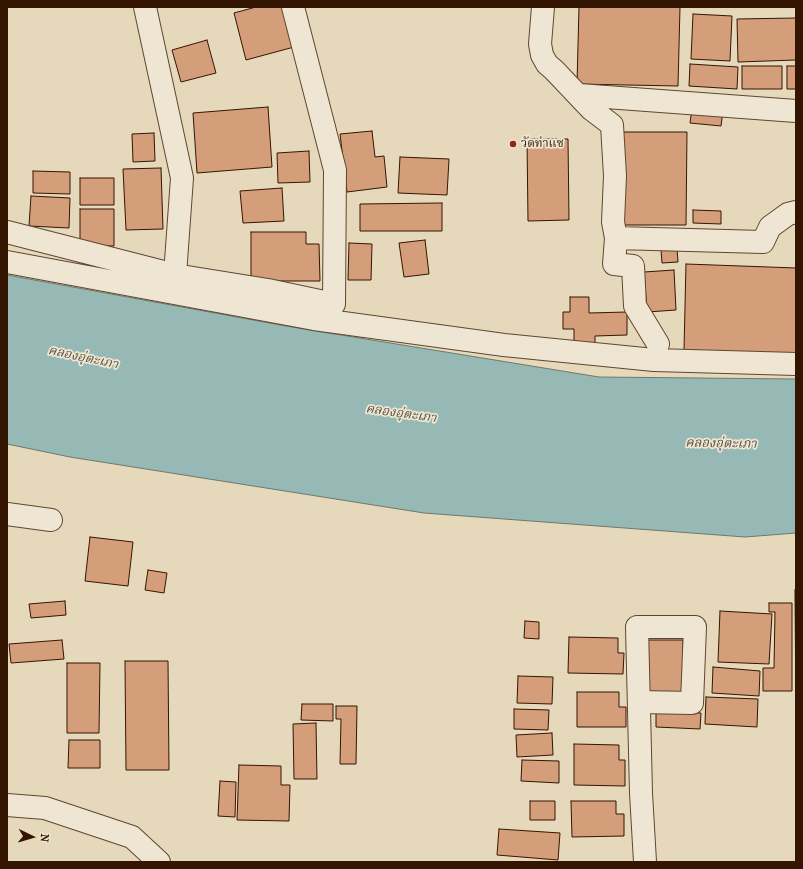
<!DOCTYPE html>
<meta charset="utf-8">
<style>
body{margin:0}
#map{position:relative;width:803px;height:869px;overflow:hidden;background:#e5d8bb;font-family:"IM FELL French Canon",serif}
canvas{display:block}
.frame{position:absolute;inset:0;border:8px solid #341501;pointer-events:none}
.north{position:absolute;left:12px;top:817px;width:40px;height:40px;-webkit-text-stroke:3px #eee6d3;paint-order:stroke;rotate:95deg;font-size:11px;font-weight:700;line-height:16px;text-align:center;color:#341501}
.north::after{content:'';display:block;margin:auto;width:14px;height:18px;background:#341501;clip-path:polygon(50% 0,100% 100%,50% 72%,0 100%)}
</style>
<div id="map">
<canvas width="803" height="869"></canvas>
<div class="frame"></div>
<div class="north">N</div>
</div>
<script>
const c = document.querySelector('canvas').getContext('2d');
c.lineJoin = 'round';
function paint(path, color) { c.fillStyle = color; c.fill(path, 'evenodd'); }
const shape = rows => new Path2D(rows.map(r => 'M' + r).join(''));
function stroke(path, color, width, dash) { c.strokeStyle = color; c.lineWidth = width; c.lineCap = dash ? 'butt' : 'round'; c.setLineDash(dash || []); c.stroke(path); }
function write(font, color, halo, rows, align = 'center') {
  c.font = font + ' "IM FELL French Canon","Noto Serif Thai",serif'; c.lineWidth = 3.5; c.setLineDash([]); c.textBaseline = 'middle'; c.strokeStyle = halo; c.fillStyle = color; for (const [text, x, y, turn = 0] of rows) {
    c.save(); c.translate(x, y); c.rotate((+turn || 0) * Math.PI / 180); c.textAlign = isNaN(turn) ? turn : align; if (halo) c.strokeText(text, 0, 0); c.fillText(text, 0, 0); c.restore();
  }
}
const water = shape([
 [7,275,286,326,599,377,796,379,796,533,745,537,424,513,70,457,7,444,7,275]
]);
paint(water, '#96b9b5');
stroke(water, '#6f776d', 1);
const building = shape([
 [256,7,284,7,294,47,246,60,234,13,256,7],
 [579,7,680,7,678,86,577,84,579,7],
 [693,14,732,16,730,61,691,59,693,14],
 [796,18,796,60,738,62,737,19,796,18],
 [207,40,216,73,181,82,172,50,207,40],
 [690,64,738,67,737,89,689,86,690,64],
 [742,66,782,66,782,89,742,89,742,66],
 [787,66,796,66,796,89,787,89,787,66],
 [268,107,272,167,197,173,193,113,268,107],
 [692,108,723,110,721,126,690,123,692,108],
 [372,131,375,157,384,156,387,187,347,192,340,134,372,131],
 [623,132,687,132,686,225,623,225,623,132],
 [154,133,155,161,133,162,132,134,154,133],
 [527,139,568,139,569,220,528,221,527,139],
 [309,151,310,182,278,183,277,153,309,151],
 [400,157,449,159,447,195,398,193,400,157],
 [161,168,163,229,126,230,123,169,161,168],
 [33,171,70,172,70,194,33,193,33,171],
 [80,178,114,178,114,205,80,205,80,178],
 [282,188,284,221,243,223,240,191,282,188],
 [31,196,70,198,69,228,29,226,31,196],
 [442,203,442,231,360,231,360,204,442,203],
 [80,209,114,209,114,246,80,246,80,209],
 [693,210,721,211,721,224,693,223,693,210],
 [251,232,306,232,306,244,319,244,320,281,251,281,251,232],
 [425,240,429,274,404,277,399,243,425,240],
 [349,243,372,244,371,280,348,280,349,243],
 [677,249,678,262,662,263,661,250,677,249],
 [686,264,796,268,796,354,684,350,686,264],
 [674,270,676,310,647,312,644,272,674,270],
 [570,297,589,297,589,313,627,312,627,335,595,336,595,345,574,345,574,329,563,329,563,312,570,312,570,297],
 [90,537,133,542,128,586,85,581,90,537],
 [148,570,167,573,164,593,145,590,148,570],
 [795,590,796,590,796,719,795,590],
 [65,601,66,615,31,618,29,604,65,601],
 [769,603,792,603,792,691,763,691,763,668,774,668,775,612,769,612,769,603],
 [720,611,772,614,769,664,718,662,720,611],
 [525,621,539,622,539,639,524,638,525,621],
 [569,637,618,638,618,653,624,653,623,674,568,673,569,637],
 [62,640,64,659,11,663,9,644,62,640],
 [643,640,683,640,684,694,644,695,643,640],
 [125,661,168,661,169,770,126,770,125,661],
 [67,663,100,663,99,733,67,733,67,663],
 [713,667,760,671,759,696,712,693,713,667],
 [518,676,553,677,552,704,517,703,518,676],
 [577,692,619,692,619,707,626,707,626,727,577,727,577,692],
 [706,697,758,699,757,727,705,724,706,697],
 [302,704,333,704,333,721,301,720,302,704],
 [336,706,357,706,356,764,340,764,341,719,336,719,336,706],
 [514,709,549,710,548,730,514,729,514,709],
 [656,711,701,713,700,729,656,727,656,711],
 [316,723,317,779,294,779,293,724,316,723],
 [552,733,553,755,517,757,516,735,552,733],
 [69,740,100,740,100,768,68,768,69,740],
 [574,744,619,745,619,760,625,760,625,786,574,785,574,744],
 [522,760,559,761,559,783,521,781,522,760],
 [239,765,281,766,281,785,290,785,289,821,237,820,239,765],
 [220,781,236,782,235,817,218,816,220,781],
 [530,801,555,801,555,820,530,820,530,801],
 [571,801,616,801,616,814,624,814,624,836,572,837,571,801],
 [499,829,560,833,558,860,497,855,499,829]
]);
paint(building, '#d49e7a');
stroke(building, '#341501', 1);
const minor = shape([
 [145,7,182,178,175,275],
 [543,7,540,44,542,55,547,64,554,70,591,109,612,125,615,176,613,222,616,238,763,242,770,227,788,214,796,212],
 [579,95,796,111],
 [7,232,175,275,268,290,334,304,335,170,293,7],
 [616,238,614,264,633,266,635,306,658,344],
 [7,262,314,319,504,345,654,360,796,364],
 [7,514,51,520],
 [639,702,692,703,695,627,637,627,641,793,645,862],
 [7,805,45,808,132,837,159,862]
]);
stroke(minor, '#604630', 24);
stroke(minor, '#eee6d3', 22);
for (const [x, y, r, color] of [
 [513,144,4,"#8f2418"]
]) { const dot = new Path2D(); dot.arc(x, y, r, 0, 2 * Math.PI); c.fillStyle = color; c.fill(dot); stroke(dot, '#eee6d3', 1.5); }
write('12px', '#341501', '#eee6d3', [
 ["วัดท่าแซ",521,144]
], 'left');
write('italic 13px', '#564e40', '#eee6d3', [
 ["คลองอุ่ตะเภา",83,358,12],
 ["คลองอุ่ตะเภา",401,414,8],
 ["คลองอุ่ตะเภา",721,444,1]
]);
</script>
